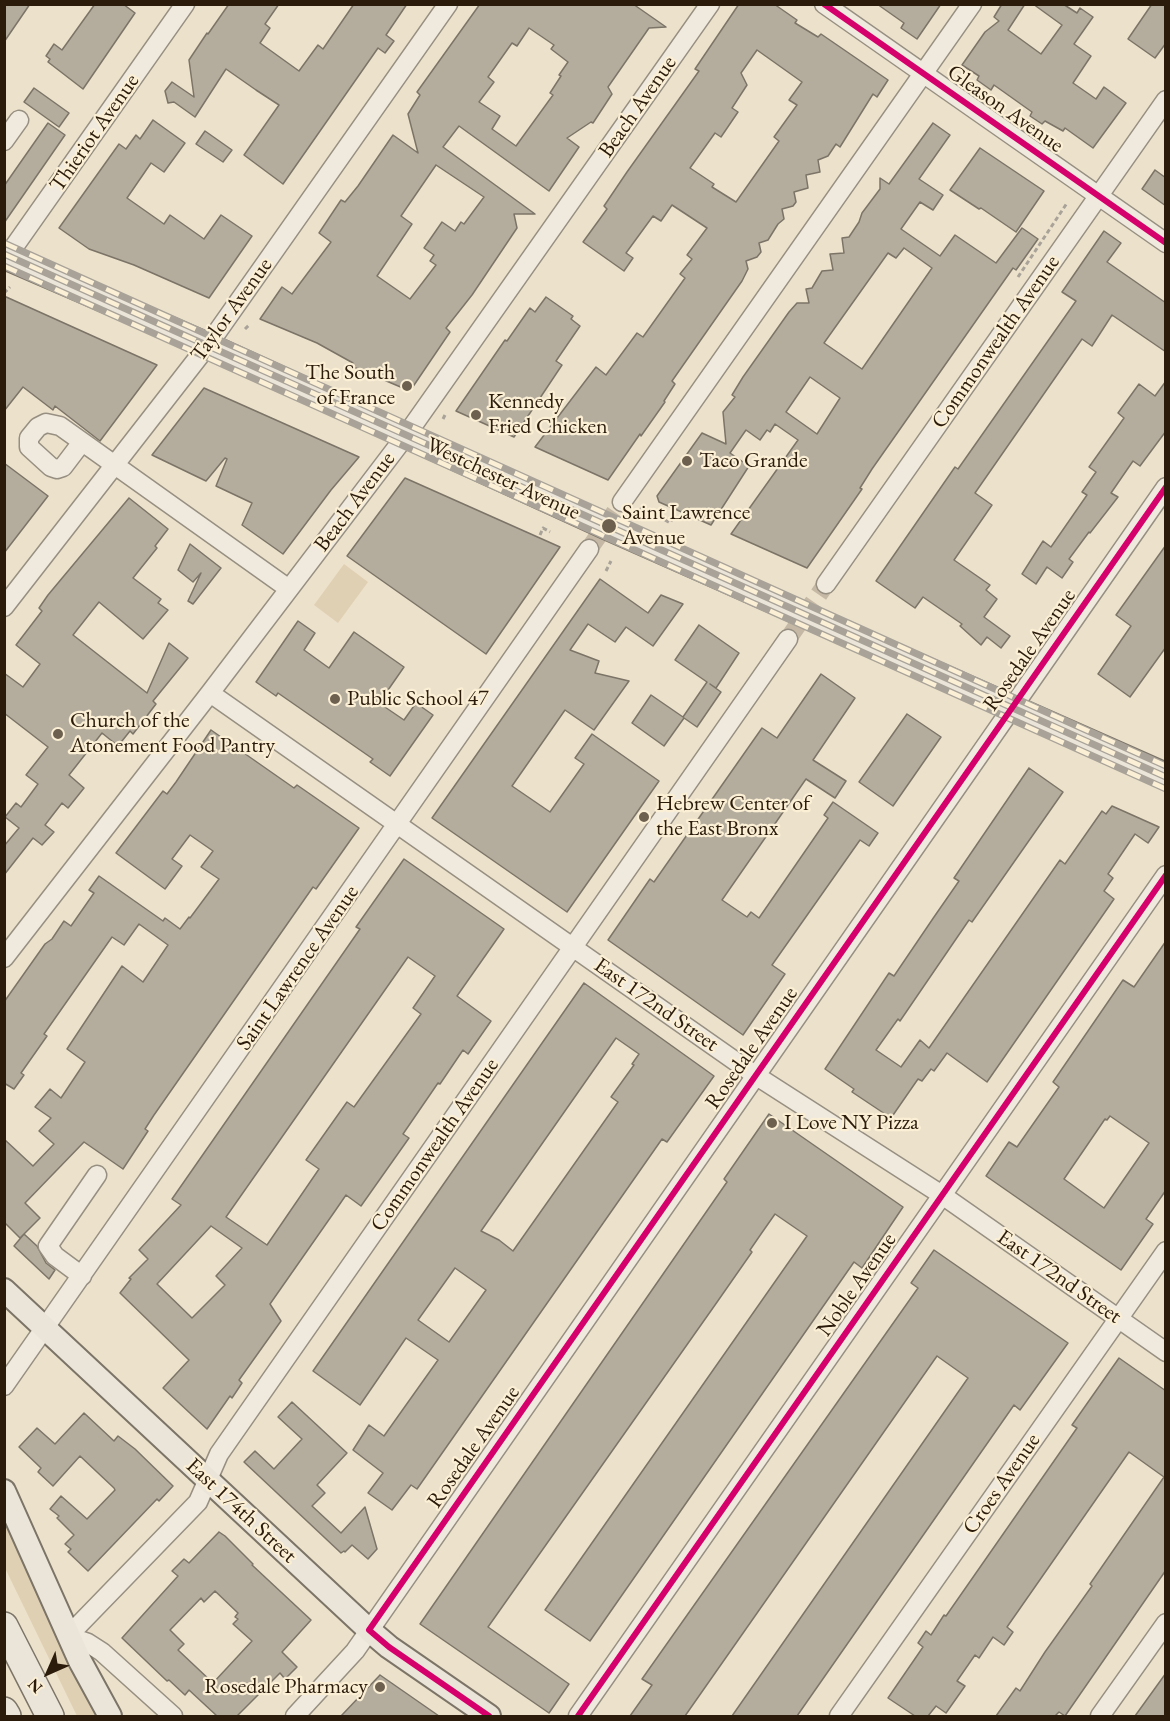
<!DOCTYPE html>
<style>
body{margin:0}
#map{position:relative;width:1170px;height:1721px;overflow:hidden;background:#ece1cb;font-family:"EB Garamond",serif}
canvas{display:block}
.frame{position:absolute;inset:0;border:6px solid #2a1b0b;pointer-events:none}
.north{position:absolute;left:18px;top:1643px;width:60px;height:60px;-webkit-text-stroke:4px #fbefd5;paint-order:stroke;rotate:225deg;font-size:16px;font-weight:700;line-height:24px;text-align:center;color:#2a1b0b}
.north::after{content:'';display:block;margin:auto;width:21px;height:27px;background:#2a1b0b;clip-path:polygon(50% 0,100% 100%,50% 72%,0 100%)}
</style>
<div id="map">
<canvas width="1170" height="1721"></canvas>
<div class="frame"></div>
<div class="north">N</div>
</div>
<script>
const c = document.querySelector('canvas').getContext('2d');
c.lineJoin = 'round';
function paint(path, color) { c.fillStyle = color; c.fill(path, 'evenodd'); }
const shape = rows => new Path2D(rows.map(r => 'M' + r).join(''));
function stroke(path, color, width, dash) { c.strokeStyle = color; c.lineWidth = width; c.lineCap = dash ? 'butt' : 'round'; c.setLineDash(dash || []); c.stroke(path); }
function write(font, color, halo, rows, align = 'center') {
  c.font = font + ' "EB Garamond",serif'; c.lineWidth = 4.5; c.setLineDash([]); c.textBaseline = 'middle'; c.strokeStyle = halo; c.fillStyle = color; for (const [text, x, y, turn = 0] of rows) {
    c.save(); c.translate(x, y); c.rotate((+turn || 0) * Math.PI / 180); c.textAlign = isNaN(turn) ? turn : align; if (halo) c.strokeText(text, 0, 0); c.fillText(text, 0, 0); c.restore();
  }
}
paint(shape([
 [344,564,368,582,338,623,314,605],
 [4,1516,75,1677,99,1716,77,1716,5,1568]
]), '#e0d0b3');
const building = shape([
 [4,4,30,4,4,42,4,4],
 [95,4,123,4,135,13,83,89,48,62,50,59,46,56,54,44,62,50,95,4],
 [229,4,279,4,265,24,270,28,260,43,299,71,318,45,323,49,354,4,407,4,386,35,394,41,385,53,378,48,283,184,244,155,279,105,256,90,226,69,195,117,174,102,168,103,165,91,172,82,194,97,189,60,207,33,208,34,229,4],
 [480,4,633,4,666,27,649,28,608,87,612,94,593,123,591,122,567,138,579,147,549,191,459,126,443,147,535,214,514,214,517,228,472,295,446,328,450,332,410,391,351,366,353,363,317,343,260,319,282,287,292,294,331,242,319,233,341,200,345,202,358,186,393,135,418,153,408,114,420,95,417,92,480,4],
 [529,28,554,45,551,49,568,62,559,75,561,76,550,93,553,95,516,146,492,129,500,116,479,102,494,82,488,77,512,43,517,46,529,28],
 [436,165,484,197,464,224,461,222,455,231,442,222,424,248,434,255,430,261,436,265,410,299,377,276,412,224,401,216,436,165],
 [739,4,774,4,797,20,795,23,818,37,821,34,888,80,877,97,873,94,840,147,836,144,828,156,818,160,820,172,806,175,808,188,794,192,796,202,793,206,782,209,784,219,778,224,768,240,759,243,761,252,757,257,746,261,748,269,742,281,672,381,675,384,664,401,665,402,641,436,640,434,608,480,535,447,596,367,606,375,637,333,643,337,685,278,680,274,692,259,687,255,707,228,672,205,661,221,653,216,626,253,633,258,624,271,583,242,607,209,604,206,627,172,699,71,695,69,739,4],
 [757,50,802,82,789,100,797,105,774,137,779,141,736,202,712,187,714,184,690,168,715,133,721,137,738,112,732,108,747,85,741,73,757,50],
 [877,4,941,4,917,39,901,28,904,23,877,4],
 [1002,4,1025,4,1008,30,1041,54,1062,25,1033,4,1063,4,1077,13,1080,8,1093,17,1074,44,1091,56,1073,83,1096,99,1104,87,1126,103,1093,148,1065,128,1063,131,1045,121,1042,124,1030,116,1032,112,994,85,991,90,977,80,979,76,962,65,985,32,999,21,994,17,1002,4],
 [1152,4,1166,4,1166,43,1155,58,1128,39,1152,4],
 [34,88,69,113,59,127,24,102,34,88],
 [153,120,185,143,164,172,151,163,127,198,164,224,170,215,204,239,221,215,252,236,209,298,134,265,89,249,59,228,119,144,126,149,136,135,140,139,153,120],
 [48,123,65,135,4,223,4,186,48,123],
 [933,123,950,135,919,179,943,195,933,210,920,202,901,229,940,256,955,235,996,263,1022,228,1038,239,1016,270,1013,268,872,469,860,488,862,489,807,568,731,534,798,440,775,424,770,432,767,430,760,440,746,430,730,453,749,466,711,525,659,502,657,496,702,433,726,444,723,412,735,397,732,395,743,377,789,312,797,303,809,303,806,289,812,288,822,271,833,270,830,254,844,253,842,238,849,237,859,222,862,213,880,189,880,178,889,184,933,123],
 [904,248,932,268,862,369,824,343,888,253,896,258,904,248],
 [810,377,840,398,817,434,786,412,810,377],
 [205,131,232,150,223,162,196,144,205,131],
 [980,148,1044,191,1016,232,981,208,979,209,950,190,980,148],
 [1155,170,1166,178,1166,206,1142,189,1155,170],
 [1104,231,1121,243,1107,262,1166,303,1166,352,1112,315,1092,346,1082,339,975,493,992,505,954,560,990,585,986,590,997,599,984,617,1010,636,1001,648,987,637,981,645,960,626,962,624,923,597,915,608,876,581,955,467,958,469,1076,301,1062,292,1104,231],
 [4,296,157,365,100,441,55,406,53,410,23,387,4,411,4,296],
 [546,297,573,316,571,319,580,326,556,361,562,365,514,437,456,411,505,340,507,341,530,308,535,312,546,297],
 [1166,381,1166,431,1140,466,1133,461,1111,493,1118,497,1090,533,1089,532,1069,559,1073,562,1062,578,1047,567,1036,584,1022,574,1043,541,1051,547,1087,495,1082,492,1096,472,1089,467,1124,418,1118,413,1139,384,1155,396,1166,381],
 [204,388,359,457,331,490,283,554,242,525,252,503,216,486,227,459,225,458,206,481,152,455,204,388],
 [4,463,48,496,4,553,4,463],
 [405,478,560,547,486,654,347,556,405,478],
 [129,498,168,529,155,546,157,548,133,578,161,599,158,603,168,610,143,639,99,602,73,635,147,693,169,643,188,658,153,701,156,704,133,734,130,731,118,746,102,733,69,775,84,788,68,808,62,803,45,825,54,832,42,845,33,838,4,875,4,846,19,828,5,817,16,803,21,807,38,784,26,775,48,747,4,713,4,673,23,687,40,664,16,645,42,611,39,608,48,595,129,498],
 [190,544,221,568,193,604,188,601,201,573,193,582,178,570,190,544],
 [1166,545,1166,647,1130,697,1098,674,1131,626,1116,615,1166,545],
 [600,579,648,613,661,595,683,604,653,646,626,627,615,642,588,624,570,650,599,661,595,673,629,681,594,730,565,710,512,786,550,812,584,764,575,758,592,734,659,781,567,912,432,818,600,579],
 [298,621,315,633,304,650,329,668,354,632,404,667,379,703,404,720,416,703,433,715,390,776,370,762,373,759,278,693,276,696,256,682,298,621],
 [699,625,739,653,716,688,710,684,721,692,697,727,684,718,664,746,632,723,651,695,683,717,707,682,675,660,699,625],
 [821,674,855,698,813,760,846,781,835,798,806,779,722,900,747,917,751,912,759,918,828,818,824,815,833,802,878,833,869,846,860,840,772,965,785,974,743,1035,608,940,650,879,654,882,762,728,777,738,821,674],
 [907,714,941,737,893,806,859,782,907,714],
 [211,730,294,788,297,785,359,828,316,889,313,887,154,1115,145,1129,148,1131,123,1169,84,1142,25,1203,40,1218,20,1238,4,1222,4,1139,33,1166,54,1144,39,1131,51,1118,35,1107,50,1089,61,1098,85,1062,67,1049,122,966,143,982,168,945,139,924,124,945,112,937,44,1034,47,1036,21,1073,24,1075,14,1089,4,1083,4,1002,45,944,52,939,64,921,71,926,94,893,89,890,99,876,163,921,165,918,180,929,189,917,190,918,219,879,201,867,213,851,190,835,172,859,182,866,165,889,116,853,163,791,167,794,176,782,211,730],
 [1029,768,1063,792,972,922,969,920,900,1021,898,1019,876,1050,901,1067,920,1040,929,1048,1060,860,1065,864,1102,811,1106,814,1112,806,1159,827,1148,843,1135,834,1108,874,1113,878,1104,891,1114,899,987,1082,947,1053,934,1071,931,1069,922,1081,918,1079,891,1118,852,1092,854,1089,825,1069,889,973,894,976,934,917,959,881,954,878,1029,768],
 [404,859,504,929,457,996,491,1021,468,1054,463,1050,440,1084,438,1083,403,1134,409,1138,361,1206,346,1195,335,1211,270,1304,281,1321,239,1380,242,1383,232,1398,230,1396,207,1429,163,1388,189,1360,120,1293,131,1279,129,1278,148,1259,139,1250,181,1205,172,1199,360,929,356,927,404,859],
 [408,957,435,976,413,1008,421,1014,354,1107,347,1102,306,1160,319,1169,267,1245,226,1217,408,957],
 [211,1226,242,1248,216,1276,225,1285,192,1318,157,1284,211,1226],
 [1166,941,1166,1190,1146,1219,1153,1224,1121,1270,986,1176,1009,1142,1017,1147,1059,1087,1053,1082,1123,980,1134,987,1166,941],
 [1110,1116,1149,1143,1104,1208,1064,1179,1105,1119,1107,1120,1110,1116],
 [584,983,714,1076,667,1142,662,1139,417,1489,411,1485,392,1510,368,1493,383,1473,353,1450,369,1425,384,1436,438,1360,406,1338,360,1405,313,1371,584,983],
 [616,1038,639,1054,632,1064,634,1065,611,1097,618,1102,513,1251,499,1240,481,1231,616,1038],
 [455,1268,486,1290,449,1342,418,1320,455,1268],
 [769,1114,903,1207,862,1268,854,1262,590,1641,545,1610,807,1236,775,1214,761,1234,750,1250,752,1252,715,1305,488,1627,569,1684,549,1713,420,1624,727,1182,724,1179,769,1114],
 [24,1234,37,1246,46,1263,55,1270,49,1279,14,1246,24,1234],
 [934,1250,1068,1343,1020,1410,1014,1405,797,1716,732,1716,968,1378,937,1356,685,1716,630,1716,652,1685,642,1679,918,1288,911,1283,934,1250],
 [1119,1358,1166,1391,1166,1570,1065,1716,1059,1712,1055,1716,996,1716,1016,1688,1020,1691,1045,1652,1092,1586,1090,1584,1164,1477,1129,1452,1007,1627,1013,1632,1004,1645,993,1637,979,1658,975,1655,957,1681,965,1686,946,1713,936,1706,928,1716,915,1716,888,1698,923,1647,918,1643,926,1631,931,1635,944,1615,946,1616,1077,1428,1072,1425,1119,1358],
 [292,1402,347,1453,317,1485,325,1493,312,1506,341,1533,365,1507,377,1549,368,1559,352,1545,345,1552,344,1551,341,1553,244,1462,255,1451,274,1469,302,1439,278,1417,292,1402],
 [84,1413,114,1441,118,1436,135,1449,173,1486,159,1501,157,1499,88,1571,68,1552,71,1549,65,1544,74,1535,57,1518,59,1516,50,1509,61,1496,87,1519,115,1490,114,1488,80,1456,53,1486,38,1472,41,1468,19,1447,37,1428,55,1444,84,1413],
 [219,1532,225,1536,253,1564,252,1565,311,1620,282,1652,297,1667,285,1679,280,1673,237,1716,217,1716,189,1690,185,1695,169,1680,167,1681,122,1638,178,1576,172,1571,184,1559,189,1563,219,1532],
 [215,1591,238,1613,235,1617,238,1619,233,1624,252,1641,213,1683,178,1650,184,1644,170,1630,201,1598,204,1602,215,1591],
 [1166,1673,1166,1716,1135,1716,1148,1698,1166,1673],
 [380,1675,439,1716,341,1716,380,1675]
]);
paint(building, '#b4ac9d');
stroke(building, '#7c7467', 1.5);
stroke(shape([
 [589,549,622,502],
 [788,639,826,584]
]), '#c5b9a5', 18, [18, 9]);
const minor = shape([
 [824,4,1166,243],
 [4,141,19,120],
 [4,261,185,4],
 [82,442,63,467,57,469,51,467,29,447,29,438,38,427,46,423,60,426,289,589],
 [622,502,972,4],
 [826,584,1166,100],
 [4,607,208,345,448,4],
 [210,693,755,1075,942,1195,1166,1352],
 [4,958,210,693,407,434,710,4],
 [82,1276,55,1256,48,1246,97,1175],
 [4,1386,589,549],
 [173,1716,102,1652,88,1643,68,1636,198,1502,219,1454,788,639],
 [295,1716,355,1651,1166,487],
 [578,1716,1166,875],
 [839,1716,1166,1251],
 [1100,1716,1166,1623]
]);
const major = shape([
 [4,257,208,345,605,527,1166,775],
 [4,1290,369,1630,389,1647,489,1716],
 [4,1491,80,1661,110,1716]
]);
const highway = shape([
 [4,1626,50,1716],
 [4,1711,7,1716]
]);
stroke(minor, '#978f81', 21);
stroke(major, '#7c7467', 26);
stroke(highway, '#7c7467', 30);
stroke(shape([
 [1018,277,1067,203],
 [4,293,10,287],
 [245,329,249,325],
 [443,419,445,415],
 [640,510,644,505],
 [665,520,670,523,673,518],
 [540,535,543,528,550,532],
 [606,571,611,561]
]), '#a8a298', 3, [4.5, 3]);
stroke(minor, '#efe9de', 18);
stroke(major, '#ebe5d9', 22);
stroke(highway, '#ebe5d9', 27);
const rail = shape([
 [4,243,1166,766],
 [4,254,1166,777],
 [4,266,1166,789]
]);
stroke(rail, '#a8a298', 7);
stroke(rail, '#fbefd5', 4.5, [14]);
stroke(shape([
 [824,4,1166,243],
 [489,1716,389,1647,369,1630,1166,487],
 [578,1716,1166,875]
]), '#d6006c', 6);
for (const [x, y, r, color] of [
 [407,386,6,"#6e604e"],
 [476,415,6,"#6e604e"],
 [687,461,6,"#6e604e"],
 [609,526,8,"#6e604e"],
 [335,699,6,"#6e604e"],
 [58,734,6,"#6e604e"],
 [644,817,6,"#6e604e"],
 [772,1123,6,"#6e604e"],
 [380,1687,6,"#6e604e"]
]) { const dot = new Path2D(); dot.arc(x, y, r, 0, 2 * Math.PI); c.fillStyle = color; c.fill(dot); stroke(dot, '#fbefd5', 2); }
write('22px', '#2a1b0b', '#fbefd5', [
 ["Beach Avenue",638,107,-55],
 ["Gleason Avenue",1005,109,35],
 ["Thieriot Avenue",95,133,-55],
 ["Taylor Avenue",232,310,-54],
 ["Commonwealth Avenue",996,342,-55],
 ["Westchester Avenue",503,479,25],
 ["Beach Avenue",355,502,-53],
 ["Rosedale Avenue",1030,650,-55],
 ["Saint Lawrence Avenue",298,968,-55],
 ["East 172nd Street",656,1005,35],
 ["Rosedale Avenue",752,1048,-55],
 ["Commonwealth Avenue",435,1145,-55],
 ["East 172nd Street",1059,1277,35],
 ["Noble Avenue",857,1285,-55],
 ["Rosedale Avenue",474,1447,-55],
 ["Croes Avenue",1002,1484,-55],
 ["East 174th Street",241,1511,43]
]);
write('22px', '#2a1b0b', '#fbefd5', [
 ["The South",395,373,"right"],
 ["of France",395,398,"right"],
 ["Kennedy",488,402],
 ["Fried Chicken",488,427],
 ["Taco Grande",699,461],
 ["Saint Lawrence",622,513],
 ["Avenue",622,538],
 ["Public School 47",347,699],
 ["Church of the",70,721],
 ["Atonement Food Pantry",70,746],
 ["Hebrew Center of",656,804],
 ["the East Bronx",656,829],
 ["I Love NY Pizza",784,1123],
 ["Rosedale Pharmacy",368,1687,"right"]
], 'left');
</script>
